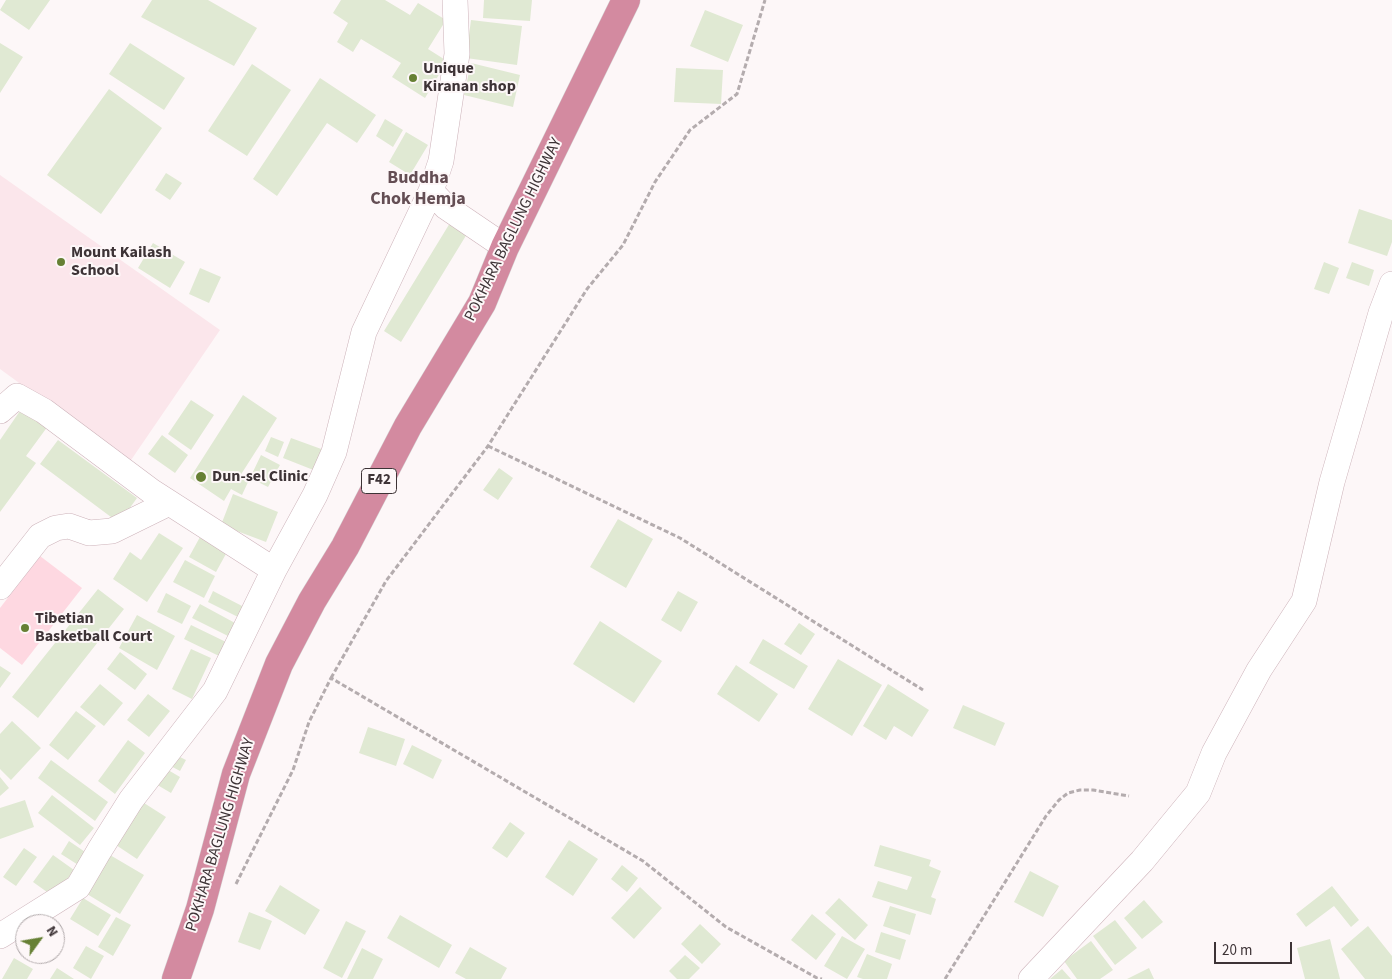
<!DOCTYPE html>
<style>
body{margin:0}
#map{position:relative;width:1392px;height:979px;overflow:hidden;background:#fdf7f8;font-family:"Source Sans 3",sans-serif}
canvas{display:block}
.north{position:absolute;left:15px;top:914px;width:50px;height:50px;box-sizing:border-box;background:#fdf7f8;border:1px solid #b0a9aa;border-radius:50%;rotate:58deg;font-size:14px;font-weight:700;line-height:20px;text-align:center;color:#3d3336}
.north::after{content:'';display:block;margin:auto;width:18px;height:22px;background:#668034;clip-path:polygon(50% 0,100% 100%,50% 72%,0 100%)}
.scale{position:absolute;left:1214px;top:942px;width:78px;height:22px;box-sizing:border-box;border:2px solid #3d3336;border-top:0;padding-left:6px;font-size:15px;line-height:18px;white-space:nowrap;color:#3d3336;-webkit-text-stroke:4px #fdf7f8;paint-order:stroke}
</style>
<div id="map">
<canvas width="1392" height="979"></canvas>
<div class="north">N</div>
<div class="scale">20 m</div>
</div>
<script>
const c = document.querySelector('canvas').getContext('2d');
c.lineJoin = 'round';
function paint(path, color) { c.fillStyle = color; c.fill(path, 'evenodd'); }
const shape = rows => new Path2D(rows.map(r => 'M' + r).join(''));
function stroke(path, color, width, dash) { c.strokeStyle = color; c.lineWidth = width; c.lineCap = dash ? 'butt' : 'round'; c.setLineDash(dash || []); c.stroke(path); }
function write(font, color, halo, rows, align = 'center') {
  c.font = font + ' "Source Sans 3",sans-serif'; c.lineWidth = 4; c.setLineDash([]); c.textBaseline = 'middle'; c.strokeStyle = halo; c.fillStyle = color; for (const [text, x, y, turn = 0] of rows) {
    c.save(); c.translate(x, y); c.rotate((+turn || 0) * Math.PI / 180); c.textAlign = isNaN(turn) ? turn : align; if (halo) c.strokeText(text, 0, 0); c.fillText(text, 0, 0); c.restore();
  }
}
paint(shape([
 [0,175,220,330,129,463,0,369]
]), '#fbe6eb');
paint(shape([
 [40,556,82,588,22,665,0,648,0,608]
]), '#fed8e1');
paint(shape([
 [6,0,50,0,29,30,0,10],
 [152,0,208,0,257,28,234,66,141,17],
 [341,0,385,0,410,15,418,3,446,20,428,49,447,61,425,98,392,77,401,63,361,39,353,52,337,42,348,23,333,13],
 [484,0,532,0,530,21,483,18],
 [705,10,743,25,728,62,690,46],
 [471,20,522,26,517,65,466,58],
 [0,43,23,57,0,93],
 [130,43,185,78,164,110,109,74],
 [471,63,520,75,513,107,464,95],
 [252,64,291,90,247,156,208,131],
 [676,68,723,70,721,104,674,102],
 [320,78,376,115,357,143,327,123,277,196,253,179],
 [109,89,162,128,101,214,47,175],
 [385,119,403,130,393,147,376,136],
 [406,132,428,145,410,175,389,162],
 [166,173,182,183,170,200,155,190],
 [1359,209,1392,220,1392,242,1387,256,1348,243],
 [453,218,470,229,401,342,384,331],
 [153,243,185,262,170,288,138,268],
 [1324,262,1339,268,1329,294,1314,289],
 [1352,262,1374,270,1369,286,1346,278],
 [200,268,221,277,209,303,189,294],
 [243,395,277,418,240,476,249,480,242,495,231,489,224,501,190,478],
 [191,400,214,415,191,450,168,434],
 [22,408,48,426,26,456,36,463,0,512,0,440],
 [162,435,188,455,175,473,148,454],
 [271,437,284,442,278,457,265,451],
 [291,438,324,450,316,471,283,458],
 [58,440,137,498,119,523,40,464],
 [261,455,280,465,268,487,250,478],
 [499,468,513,478,498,500,483,490],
 [233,494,278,512,266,542,221,525],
 [618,519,653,539,626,588,590,567],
 [159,533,183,548,147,602,113,579,130,552,141,560],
 [200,537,227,552,216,572,189,557],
 [185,560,215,576,204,598,173,582],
 [98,589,124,609,38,718,12,697],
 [213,591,244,607,238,617,208,602],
 [678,591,698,602,681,632,661,620],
 [166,593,191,606,182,624,157,612],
 [200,604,235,623,228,636,192,618],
 [137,615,175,636,157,670,119,648],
 [600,621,662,661,634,703,573,664],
 [799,623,815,634,801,655,784,644],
 [191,625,226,642,219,656,184,639],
 [763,639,808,666,794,689,749,663],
 [191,649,211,658,192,699,172,689],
 [120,652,147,674,135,690,107,669],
 [838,659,882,685,852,736,808,709],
 [736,665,778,694,759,722,717,694],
 [0,666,11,673,0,688],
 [100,684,123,703,104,726,80,707],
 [888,684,929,710,912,737,894,726,886,740,863,726],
 [148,694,170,711,149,737,127,720],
 [963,705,1005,723,995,746,953,728],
 [76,711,96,726,68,760,49,745],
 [12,721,41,748,11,780,0,769,0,734],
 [368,727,405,739,396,766,359,753],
 [128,740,145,753,115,794,98,781],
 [412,745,442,760,433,779,403,764],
 [172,753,186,760,180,771,167,764],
 [51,760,108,802,95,821,38,778],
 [163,767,180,777,171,793,154,783],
 [0,777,9,788,0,796],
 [52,795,94,828,80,845,38,813],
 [25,800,34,827,0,839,0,808],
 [144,803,166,817,137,859,116,845],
 [510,822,525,833,507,858,492,848],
 [569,840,598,859,573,896,545,877],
 [69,841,91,856,83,868,61,854],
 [880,845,931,860,929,866,941,871,931,897,936,899,931,915,872,897,878,881,907,890,912,877,874,866],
 [24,848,37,857,16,886,3,877],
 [53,855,74,870,54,897,33,882],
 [110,855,144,875,120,914,87,894],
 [622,865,638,878,627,892,611,879],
 [1030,871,1059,886,1043,917,1014,902],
 [280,885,320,910,305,935,265,911],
 [1332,886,1359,920,1351,927,1334,906,1306,927,1296,914],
 [640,887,662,908,634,939,611,918],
 [83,898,111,915,98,936,70,919],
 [839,898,868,925,855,940,825,913],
 [1144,900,1163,922,1142,939,1124,918],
 [890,906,916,914,910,935,883,926],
 [249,912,272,921,260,950,238,942],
 [812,914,836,934,816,960,791,940],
 [400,915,452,945,439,968,387,938],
 [116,917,131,925,113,956,98,947],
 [1115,920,1137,948,1115,965,1093,936],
 [346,921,366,931,342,978,323,968],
 [700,924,721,944,702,964,681,944],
 [1368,926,1392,956,1392,979,1365,979,1341,949],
 [881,932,906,940,900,960,875,952],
 [842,936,865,949,847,979,824,966],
 [1330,939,1340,979,1305,979,1297,948],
 [1091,941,1113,970,1100,979,1077,979,1064,961],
 [86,946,104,956,91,979,73,968],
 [470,947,507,968,501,979,466,979,455,973],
 [362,948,383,959,373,979,347,979],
 [867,954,892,964,887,979,863,979,857,977],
 [685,955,700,968,689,979,677,979,669,971],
 [14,958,33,969,27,979,2,979],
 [57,968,74,979,50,979],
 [1149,968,1154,979,1127,979],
 [1062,969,1071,979,1050,979]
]), '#e0e9d3');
const minor = shape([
 [431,191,446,207,505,247],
 [0,411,17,396,44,411,151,491,274,570,315,495,334,452,364,332,431,191,441,161,457,54,455,0],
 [0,587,40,536,56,528,69,526,89,533,112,531,169,503],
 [0,936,78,887,99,851,131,800,215,691,274,570],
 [1031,979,1142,861,1198,793,1214,753,1259,670,1304,601,1332,482,1381,313,1392,284]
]);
const trunk = shape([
 [176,979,200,909,236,774,279,664,312,601,345,547,408,426,482,303,505,247,626,0]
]);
stroke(minor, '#cdb3ba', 26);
stroke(trunk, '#d4d2d3', 29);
stroke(shape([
 [488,446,680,538,923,690],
 [331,678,386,581,488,446,587,289,623,245,655,182,690,130,737,94,765,0],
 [236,884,293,770,309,722,331,678,643,861,726,927,817,978,822,979],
 [945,979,1046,816,1059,800,1068,793,1080,790,1093,790,1129,796]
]), '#b4acae', 3, [5, 2.5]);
stroke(minor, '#fff', 25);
stroke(trunk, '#d38aa0', 28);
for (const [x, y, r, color] of [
 [413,78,5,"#668034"],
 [61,262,5,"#668034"],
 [201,477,6,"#668034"],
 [25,628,5,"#668034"]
]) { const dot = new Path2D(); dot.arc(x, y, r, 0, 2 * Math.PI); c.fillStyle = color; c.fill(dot); stroke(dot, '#fdf7f8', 2); }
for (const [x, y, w] of [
 [379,481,35]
]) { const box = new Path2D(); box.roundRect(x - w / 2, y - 12.5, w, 25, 4); c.fillStyle = '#fdf7f8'; c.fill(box); stroke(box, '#3d3336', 1); }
write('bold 15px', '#3d3336', null, [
 ["F42",379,481]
]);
write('bold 16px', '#3d3336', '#fdf7f8', [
 ["Unique",423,69],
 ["Kiranan shop",423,87],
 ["Mount Kailash",71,253],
 ["School",71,271],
 ["Dun-sel Clinic",212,477],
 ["Tibetian",35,619],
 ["Basketball Court",35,637]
], 'left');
write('16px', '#3d3336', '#fdf7f8', [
 ["POKHARA BAGLUNG HIGHWAY",514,230,-64],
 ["POKHARA BAGLUNG HIGHWAY",221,835,-73]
]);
write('bold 18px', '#644e54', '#fdf7f8', [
 ["Buddha",418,179],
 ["Chok Hemja",418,200]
]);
</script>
